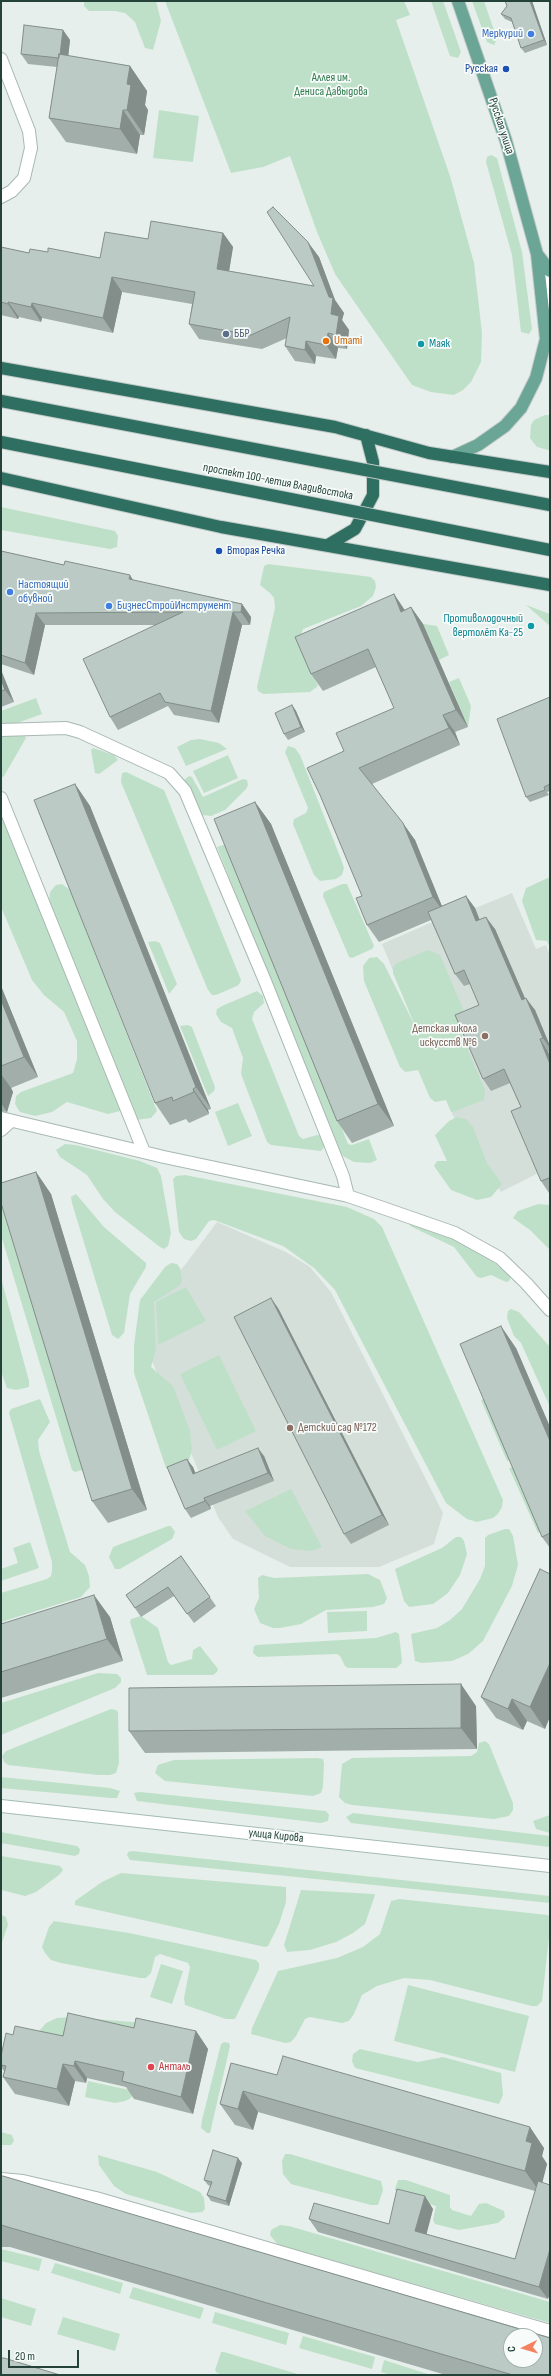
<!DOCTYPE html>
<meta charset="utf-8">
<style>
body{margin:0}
#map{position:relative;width:551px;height:2376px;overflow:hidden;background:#e6efeb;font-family:"Sofia Sans Condensed",sans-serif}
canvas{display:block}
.frame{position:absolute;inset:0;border:2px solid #24423a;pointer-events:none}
.north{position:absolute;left:503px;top:2328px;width:40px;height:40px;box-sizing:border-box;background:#f7fbf9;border:1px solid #a3b1ad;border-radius:50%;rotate:265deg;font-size:11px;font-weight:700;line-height:16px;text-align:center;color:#24423a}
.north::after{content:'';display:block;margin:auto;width:14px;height:18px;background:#f4845f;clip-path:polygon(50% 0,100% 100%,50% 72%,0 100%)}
.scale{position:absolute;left:8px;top:2350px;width:71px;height:18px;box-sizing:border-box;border:2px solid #24423a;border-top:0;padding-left:5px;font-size:12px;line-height:14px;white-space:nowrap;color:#24423a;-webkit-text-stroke:3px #f7fbf9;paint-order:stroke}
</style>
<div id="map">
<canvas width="551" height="2376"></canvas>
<div class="frame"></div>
<div class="north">С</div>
<div class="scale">20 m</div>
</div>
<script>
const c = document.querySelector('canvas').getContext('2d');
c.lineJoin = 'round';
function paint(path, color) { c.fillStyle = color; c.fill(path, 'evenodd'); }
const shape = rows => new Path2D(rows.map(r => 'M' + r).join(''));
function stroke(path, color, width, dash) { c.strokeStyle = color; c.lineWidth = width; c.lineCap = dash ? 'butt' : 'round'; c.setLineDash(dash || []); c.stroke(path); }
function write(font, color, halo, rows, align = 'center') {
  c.font = font + ' "Sofia Sans Condensed",sans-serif'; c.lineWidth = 3.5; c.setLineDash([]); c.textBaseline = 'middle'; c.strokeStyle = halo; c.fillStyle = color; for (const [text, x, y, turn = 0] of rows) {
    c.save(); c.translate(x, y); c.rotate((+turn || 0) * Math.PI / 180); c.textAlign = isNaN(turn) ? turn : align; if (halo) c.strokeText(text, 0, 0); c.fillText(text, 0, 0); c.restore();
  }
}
paint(shape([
 [512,893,536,949,546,945,550,955,550,1167,501,1192,454,1118,382,944,446,916,451,918],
 [217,1222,286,1252,310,1267,331,1292,443,1513,434,1544,379,1567,290,1567,233,1539,218,1517,144,1342,150,1303,185,1265]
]), '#d4dfda');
paint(shape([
 [84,1,156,1,161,21,153,50,145,48,135,22,125,13,115,11,89,11,84,6],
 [165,1,404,1,410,15,396,20,450,176,474,263,482,333,481,362,471,382,463,390,454,395,431,392,412,385,335,274,317,232,290,156,263,167,231,173],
 [431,1,443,1,461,52,458,58,450,56],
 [472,1,484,1,497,39,494,45,487,42],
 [159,110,199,116,193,162,153,158],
 [491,155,497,158,522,252,532,329,529,334,521,332,512,255,486,162,487,157],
 [545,415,550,415,550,450,548,450,537,447,530,438,531,425,534,420],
 [1,507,115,531,118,536,117,547,110,549,1,530],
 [268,564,371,577,375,581,376,587,373,596,361,606,303,629,300,637,300,646,318,686,310,692,263,694,258,691,257,687,275,608,274,598,270,593,260,585,264,566],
 [526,605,550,614,550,626],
 [423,624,437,626,449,655,439,660],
 [459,678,471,706,468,727,449,682],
 [36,698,42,714,9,726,1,726,1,711],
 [1,735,24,735,26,738,4,776,1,778],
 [200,739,219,743,227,749,186,766,177,747,191,740],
 [288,746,295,748,300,755,341,859,344,868,342,875,336,879,320,881,314,875,293,824,294,819,306,813,308,808,285,752],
 [93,748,114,755,118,760,99,774,95,773,91,750],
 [228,755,238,778,204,793,193,771],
 [126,772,164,790,241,980,240,983,237,986,216,995,212,995,208,990,121,782,122,773],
 [189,776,192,777,203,797,243,779,247,780,248,785,246,789,225,810,211,816,203,815,197,810,184,780],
 [1,809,120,1107,120,1111,108,1114,67,1102,52,1112,35,1116,20,1112,15,1104,16,1096,21,1092,73,1073,77,1059,77,1041,64,1012,44,995,32,980,1,907],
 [229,843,348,1144,352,1145,369,1139,377,1160,370,1163,354,1162,343,1156,336,1146,217,847],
 [550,877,550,948,547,941,536,940,522,901,526,888],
 [62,884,70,890,157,1111,151,1118,136,1120,49,902,50,892,56,885],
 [342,884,347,884,374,946,372,949,352,958,349,957,323,896,324,892],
 [155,941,160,943,177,984,169,994,148,942],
 [428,950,440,955,463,1009,460,1031,485,1090,484,1100,453,1112,451,1112,446,1100,435,1102,430,1098,418,1070,405,1072,400,1067,364,981,363,966,369,958,377,957,384,964,416,1028,393,973,393,967,397,963],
 [257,991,263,996,264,1003,254,1012,252,1019,299,1136,303,1139,317,1135,322,1136,324,1147,321,1151,271,1145,267,1142,241,1074,243,1058,232,1028,221,1022,216,1014,217,1009,222,1006],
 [188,1025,192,1027,215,1087,214,1091,208,1096,180,1026],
 [238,1103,252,1136,228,1146,215,1112],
 [457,1117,466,1119,473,1127,487,1163,502,1184,491,1197,477,1200,451,1190,434,1166,437,1161,447,1161,435,1135,449,1121],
 [65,1144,76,1145,140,1161,157,1168,161,1176,171,1233,168,1246,164,1249,160,1247,115,1212,103,1199,87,1175,60,1157,56,1150],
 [185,1175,347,1207,374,1219,382,1227,503,1500,502,1507,498,1514,493,1518,477,1522,467,1519,446,1503,335,1290,314,1268,283,1246,214,1220,209,1221,196,1239,191,1241,184,1239,179,1232,173,1179,176,1176],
 [1,1190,86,1469,75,1472,72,1470,1,1235],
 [76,1194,104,1227,146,1263,146,1267,130,1294,124,1333,118,1339,112,1335,72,1203,71,1197],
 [538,1204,550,1205,550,1250,530,1230,513,1218,518,1211],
 [410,1223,453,1236,496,1264,511,1277,509,1281,506,1282,491,1275,481,1278,477,1277,454,1247,410,1226],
 [171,1263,177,1264,180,1268,182,1281,179,1286,154,1302,156,1350,151,1367,173,1386,190,1431,192,1449,189,1461,172,1471,166,1468,134,1373,134,1345,140,1300,165,1267],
 [1,1278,29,1381,29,1387,16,1390,7,1388,1,1371],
 [186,1287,206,1321,158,1345,156,1302],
 [511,1309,519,1312,550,1347,550,1407,521,1343,514,1336,507,1318,508,1311],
 [219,1355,256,1431,217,1450,180,1374],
 [486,1398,513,1459,507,1461,481,1400],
 [40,1399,50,1422,38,1440,39,1451,70,1552,85,1565,89,1576,90,1587,81,1597,1,1622,1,1593,47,1579,51,1576,52,1571,52,1562,9,1413,11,1409],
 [515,1466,543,1530,538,1533,509,1468],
 [291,1489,322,1547,311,1551,291,1549,265,1536,245,1511],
 [168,1526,171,1526,175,1532,172,1539,120,1569,115,1569,109,1557,113,1547],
 [505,1529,509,1529,513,1536,518,1565,512,1586,483,1641,468,1654,452,1661,422,1663,415,1661,411,1634,437,1628,450,1620,462,1609,480,1579,485,1566,485,1538,488,1535],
 [456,1537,461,1537,464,1541,467,1554,460,1575,448,1593,433,1604,409,1607,404,1601,395,1569,442,1548],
 [30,1542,39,1568,1,1581,1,1569,18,1563,13,1548],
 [368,1574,380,1580,387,1598,384,1604,373,1607,326,1610,301,1624,280,1628,273,1628,260,1623,254,1609,259,1598,258,1578,262,1575,274,1578],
 [367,1611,367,1631,328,1633,327,1612],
 [141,1616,158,1628,168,1662,171,1665,192,1659,193,1650,200,1646,218,1669,217,1672,213,1675,147,1675,130,1622,131,1619],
 [396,1632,399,1634,402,1661,401,1664,396,1668,348,1668,345,1666,340,1656,337,1654,258,1657,253,1653,254,1646,257,1645,376,1638],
 [98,1673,117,1674,121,1678,121,1682,115,1688,1,1735,1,1703],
 [111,1709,116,1710,118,1712,119,1763,116,1773,110,1775,98,1775,8,1765,4,1762,2,1756,6,1751],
 [485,1741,489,1744,513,1803,513,1810,509,1816,494,1819,352,1805,345,1803,339,1797,342,1764,352,1758,471,1756,477,1752,479,1743],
 [317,1758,323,1759,324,1763,323,1787,321,1793,313,1796,165,1781,155,1773,158,1765,174,1760],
 [1,1777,110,1788,120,1791,117,1798,111,1798,1,1788],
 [140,1792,326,1811,329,1815,328,1821,321,1823,137,1801,134,1793],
 [353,1813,550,1836,550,1847,351,1823,346,1817],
 [550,1815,550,1833,536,1829,533,1821],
 [1,1832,77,1846,80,1849,79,1854,75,1856,1,1843],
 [132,1851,550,1896,550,1903,130,1860,127,1855,128,1852],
 [1,1856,60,1866,63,1870,59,1875,36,1892,25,1896,1,1890],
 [121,1873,286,1887,286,1902,279,1924,268,1946,265,1947,75,1905,75,1901,102,1882],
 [301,1890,374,1894,375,1895,365,1924,353,1933,336,1942,310,1950,287,1952,284,1945],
 [399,1899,548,1915,550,1918,550,1928,542,2001,537,2006,532,2006,430,1980,404,1978,377,1986,362,1995,354,2014,349,2021,342,2023,310,2017,305,2019,296,2036,291,2042,285,2043,251,2034,252,2028,278,1971,337,1958,363,1947,380,1934,391,1901],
 [1,1915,6,1917,8,1925,1,1945],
 [54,1921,129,1933,256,1960,259,1963,259,1969,235,2019,226,2019,185,2005,184,1998,190,1967,188,1963,160,1954,155,1957,151,1973,146,1978,140,1978,61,1963,51,1960,45,1953,42,1947,49,1927],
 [161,1964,183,1971,172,2004,150,1997],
 [408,1985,529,2016,515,2072,394,2041],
 [71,2017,144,2023,147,2027,73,2048,34,2037,46,2023,57,2018],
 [224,2042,229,2043,230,2046,211,2129,210,2133,207,2133,201,2128,202,2120,221,2044],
 [360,2049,418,2062,443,2057,501,2073,503,2095,499,2104,355,2068,352,2061,353,2054],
 [88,2081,134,2091,131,2098,125,2101,115,2103,85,2097],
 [1,2132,12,2135,14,2141,11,2145,1,2145],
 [285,2154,290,2154,381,2181,383,2190,378,2205,371,2205,291,2184,283,2174,282,2161],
 [98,2155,157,2172,200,2192,204,2198,205,2209,202,2212,191,2213,126,2194,114,2186,99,2165],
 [398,2180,406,2180,450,2195,450,2207,452,2210,471,2216,479,2204,486,2203,504,2211,505,2217,498,2223,459,2230,435,2224,433,2220,436,2206,397,2194,395,2189],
 [280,2225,289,2226,550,2302,550,2323,278,2245,270,2235,271,2230],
 [1,2249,42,2259,39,2271,1,2261],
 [55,2263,123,2283,120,2294,51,2273],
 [133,2287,204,2308,200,2319,129,2298],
 [1,2298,36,2309,31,2326,1,2317],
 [215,2312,289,2333,286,2345,212,2323],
 [63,2317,120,2334,115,2351,57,2334],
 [303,2336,375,2357,372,2369,299,2348],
 [221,2352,224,2352,301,2375,224,2375,217,2373,215,2370],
 [384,2360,431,2375,391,2375,381,2372]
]), '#bfe0c8');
const street = shape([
 [1,59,29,131,31,148,24,178,12,191,1,197],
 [1,730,66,728,80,732,169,773,185,791,265,981,343,1176,348,1196],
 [1,798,144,1152],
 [1,1118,164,1157,348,1196,386,1209,455,1233,500,1258,526,1283,550,1310],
 [1,1130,11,1121],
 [1,2179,23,2181,96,2198,550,2331]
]);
const secondary = shape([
 [543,276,550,302],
 [1,1806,550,1866]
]);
const primary = shape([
 [458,1,506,141,537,254,550,271],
 [452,457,478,445,505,426,521,408,536,378,546,339,537,254]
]);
const highway = shape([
 [1,368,335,427,429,453,550,472],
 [1,478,221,527,550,585],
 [328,545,355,529,373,495,373,462,366,435]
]);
stroke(street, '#a8b8b2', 14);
stroke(secondary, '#a4bbb3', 14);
stroke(primary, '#c2cac8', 14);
stroke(highway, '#c2cac8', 14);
stroke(street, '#fff', 12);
stroke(secondary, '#fff', 12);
stroke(primary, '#6aa596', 12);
stroke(highway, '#2f6f62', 12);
const highwayBridge = shape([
 [1,401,550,505],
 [1,442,550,550]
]);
stroke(highwayBridge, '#c2cac8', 14, []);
stroke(highwayBridge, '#2f6f62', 12);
paint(shape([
 [505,1,532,1,547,45,525,53,521,48,512,22,505,19,501,14,507,6],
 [63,30,70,40,68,56,130,66,147,91,145,105,148,110,144,135,140,135,137,154,66,142,49,118,57,67,28,64,21,54],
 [223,233,233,247,229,271,314,286,319,257,335,300,344,313,342,320,349,330,347,349,338,348,336,359,316,356,315,364,295,361,285,346,287,338,262,349,199,339,189,324,192,304,122,292,113,333,42,318,41,322,19,317,18,319,1,315,1,247,29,253,48,252,100,258,148,239],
 [1,551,242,604,251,617,250,625,242,625,219,723,174,715,168,706,118,730,110,717,156,625,45,625,34,675,1,664],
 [394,594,405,610,411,607,423,624,468,727,455,732,460,745,372,784,415,840,442,906,466,896,475,908,479,919,495,929,525,999,535,1010,550,1046,550,1051,548,1052,550,1056,550,1193,549,1193,541,1181,521,1107,510,1083,491,1091,483,1079,479,1005,470,984,464,986,455,974,431,920,379,942,367,925,362,896,344,751,394,708,376,667,323,691,311,674],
 [1,670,14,702,1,707],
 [550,697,550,791,547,792,549,795,530,802,526,797],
 [292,705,296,711,305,732,288,740,284,734],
 [75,784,90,806,211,1109,208,1110,209,1114,189,1123,186,1119,170,1125,155,1103],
 [255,802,271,824,394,1126,352,1143,337,1121],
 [1,986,38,1077,11,1088,13,1092,7,1112,1,1111],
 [36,1172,51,1194,147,1510,108,1523,92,1501],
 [278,1308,389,1525,351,1544,344,1534],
 [516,1348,550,1427,550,1548,542,1537],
 [264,1456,274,1481,210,1506,211,1509,191,1518,185,1509,193,1467,195,1473],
 [181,1556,216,1606,194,1623,174,1596,141,1617,126,1595],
 [540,1569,545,1729,527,1721,523,1730,496,1718,481,1697],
 [110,1617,123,1661,1,1698,1,1624],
 [476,1706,477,1749,145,1753,129,1731],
 [134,2028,196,2031,208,2049,193,2114,134,2099,126,2087,87,2078,86,2083,75,2081,69,2106,15,2094,3,2077,4,2071,1,2067,1,2056,13,2035,63,2036],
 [231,2063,544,2148,542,2156,547,2164,542,2182,548,2299,318,2232,309,2219,389,2224,433,2209,426,2234,515,2259,535,2191,258,2112,253,2130,235,2125,220,2104],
 [242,2163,229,2206,211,2201,207,2195,210,2186,208,2185,204,2180],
 [1,2176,550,2375,446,2375,10,2247,1,2247]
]), '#a1aea9');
paint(shape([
 [530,1,532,1,547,45,544,40],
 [63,30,70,40,67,68,60,58],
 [130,66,147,91,145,105,148,110,144,135,127,110,127,84],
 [123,110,140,135,137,154,120,129],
 [223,233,233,247,227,284,217,269],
 [308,242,319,257,335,300,344,313,342,320,349,330,347,349,336,335,331,314,329,297],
 [112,277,122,292,113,333,103,318],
 [8,302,19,317,18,319,8,304],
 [32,303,42,318,41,322,31,307],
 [328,333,338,348,336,359,326,345],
 [306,341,316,356,315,364,305,350],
 [130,575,138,588,129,579],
 [394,594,405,611,401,612],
 [242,604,251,617,250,625,241,612],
 [411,607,423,624,468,727,456,710],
 [233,612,242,625,219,723,211,711],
 [36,613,45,625,34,675,25,663],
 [1,670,14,702,5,690,1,679],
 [292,705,296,711,305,732,301,727],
 [443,715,455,732,460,745,449,728],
 [75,784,90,806,211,1109,196,1087],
 [255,802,271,824,394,1126,378,1104],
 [403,823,415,840,445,914,433,897],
 [466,896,475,908,485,933,476,921],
 [486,917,495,929,531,1012,522,1000],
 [1,986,38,1077,24,1057,1,1000],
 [526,998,535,1010,550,1046,550,1048,543,1038],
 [540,1039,548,1052,550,1056,550,1064],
 [1,1074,11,1088,13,1092,7,1112,1,1103],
 [193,1089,208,1110,209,1114,194,1092],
 [36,1172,51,1194,147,1510,132,1489],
 [271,1298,278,1308,389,1525,382,1515],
 [501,1326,516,1348,550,1427,550,1441],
 [258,1448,264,1456,274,1481,268,1473],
 [187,1459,193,1467,199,1482,193,1474],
 [204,1498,210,1506,211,1509,205,1501],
 [94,1595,110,1617,123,1661,107,1639],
 [550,1663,550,1717,545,1729,530,1707],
 [461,1684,476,1706,477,1749,461,1728],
 [512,1699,527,1721,523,1730,508,1709],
 [196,2031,208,2049,193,2114,181,2097],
 [75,2061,87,2078,86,2083,74,2066],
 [63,2064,75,2081,69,2106,57,2089],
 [243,2091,258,2112,253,2130,238,2109],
 [530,2127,544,2148,542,2156,547,2164,540,2192,525,2171,526,2141],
 [238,2158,242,2163,229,2206,226,2201],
 [425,2196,433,2209,424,2244,415,2231],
 [550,2249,550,2294,548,2299,539,2287]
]), '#838d89');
const building = shape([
 [505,1,530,1,544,40,521,48,511,18,501,14,507,6,505,1],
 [24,25,63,30,60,55,59,54,59,58,21,54,24,25],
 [59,54,130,66,127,84,131,85,127,110,123,110,120,129,49,118,59,54],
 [273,207,308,242,329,297,333,298,331,314,339,316,336,335,328,333,326,345,306,341,305,350,285,346,290,317,251,335,189,324,195,292,112,277,103,318,32,303,31,307,8,302,8,304,1,302,1,247,29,253,30,249,48,252,48,248,100,258,105,232,148,239,151,221,223,233,217,269,314,286,267,212,273,207],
 [1,551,64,565,65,561,130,575,129,579,242,604,241,612,233,612,211,711,165,702,160,693,110,717,83,659,183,612,36,613,25,663,1,655,1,551],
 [394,594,401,612,411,607,456,710,443,715,449,728,359,768,403,823,433,897,367,925,356,898,362,896,320,795,307,768,344,751,336,733,394,708,368,649,311,674,295,637,394,594],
 [1,679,5,690,1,691,1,679],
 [550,697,550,784,544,787,545,790,526,797,497,719,550,697],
 [292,705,301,727,284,734,275,713,292,705],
 [75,784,196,1087,193,1089,194,1092,173,1101,172,1097,155,1103,34,800,75,784],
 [255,802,378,1104,337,1121,214,819,255,802],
 [466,896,476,921,486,917,522,1000,526,998,543,1038,540,1039,550,1064,550,1181,549,1178,541,1181,511,1111,521,1107,504,1069,483,1079,455,1015,479,1005,464,970,455,974,428,912,466,896],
 [1,1000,24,1057,1,1066,1,1000],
 [36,1172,132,1489,92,1501,1,1203,1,1183,36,1172],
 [271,1298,382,1515,344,1534,234,1317,271,1298],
 [501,1326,550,1441,550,1533,542,1537,460,1344,501,1326],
 [258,1448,268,1473,204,1498,205,1501,185,1509,167,1467,187,1459,193,1474,258,1448],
 [181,1556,210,1597,187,1614,168,1587,135,1608,126,1595,181,1556],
 [540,1569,550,1574,550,1663,530,1707,512,1699,508,1709,481,1697,540,1569],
 [94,1595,107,1639,1,1672,1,1624,94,1595],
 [461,1684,461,1728,129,1731,129,1688,461,1684],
 [68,2013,134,2028,136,2018,196,2031,181,2097,122,2081,124,2072,75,2061,74,2066,63,2064,57,2089,3,2077,6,2066,1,2065,1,2056,6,2033,13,2035,15,2026,63,2036,68,2013],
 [283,2056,530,2127,526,2141,532,2143,525,2171,243,2091,238,2109,220,2104,231,2063,277,2075,283,2056],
 [213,2150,238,2158,226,2201,207,2195,212,2182,204,2180,213,2150],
 [1,2176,3,2176,550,2338,550,2375,513,2375,1,2225,1,2176],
 [511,2336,535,2336,535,2360,511,2360,511,2336],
 [538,2181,550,2185,550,2249,539,2287,309,2219,314,2203,389,2224,397,2189,425,2196,415,2231,515,2259,538,2181],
 [1,2358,4,2358,60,2375,1,2375,1,2358]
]);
paint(building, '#bbcac4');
stroke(building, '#838d89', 1);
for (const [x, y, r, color] of [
 [531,34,4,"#3f7fe0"],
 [506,69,4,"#1a4fb4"],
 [226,334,4,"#5c6f8a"],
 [326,341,4,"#e8710a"],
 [421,344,4,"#0f9aa8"],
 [219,551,4,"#1a4fb4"],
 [10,592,4,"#3f7fe0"],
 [109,606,4,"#3f7fe0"],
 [531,626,4,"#0f9aa8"],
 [485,1036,4,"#8d6e63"],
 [290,1428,4,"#8d6e63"],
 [151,2067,4,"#e0444e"]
]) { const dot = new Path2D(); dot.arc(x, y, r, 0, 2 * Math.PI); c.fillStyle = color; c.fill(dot); stroke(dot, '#f7fbf9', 1.5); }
write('12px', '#366cbe', '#f7fbf9', [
 ["Меркурий",523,34,"right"],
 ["Настоящий",18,585],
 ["обувной",18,599],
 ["БизнесСтройИнструмент",117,606]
], 'left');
write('12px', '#164399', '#f7fbf9', [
 ["Русская",498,69],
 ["Вторая Речка",227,551,"left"]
], 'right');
write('12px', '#2d7a4b', '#f7fbf9', [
 ["Аллея им.",331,78],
 ["Дениса Давыдова",331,92]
]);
write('12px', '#24423a', '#f7fbf9', [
 ["Русская улица",501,126,72],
 ["проспект 100-летия Владивостока",278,482,11],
 ["улица Кирова",276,1836,6]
]);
write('12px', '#4e5e75', '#f7fbf9', [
 ["ББР",234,334]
], 'left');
write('12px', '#c56008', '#f7fbf9', [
 ["Umami",334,341]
], 'left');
write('12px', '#0d838f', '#f7fbf9', [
 ["Маяк",429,344],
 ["Противолодочный",523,619,"right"],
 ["вертолёт Ка-25",523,633,"right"]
], 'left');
write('12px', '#785e54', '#f7fbf9', [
 ["Детская школа",477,1029],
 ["искусств №6",477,1043],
 ["Детский сад №172",298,1428,"left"]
], 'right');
write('12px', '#be3a42', '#f7fbf9', [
 ["Анталь",159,2067]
], 'left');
</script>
